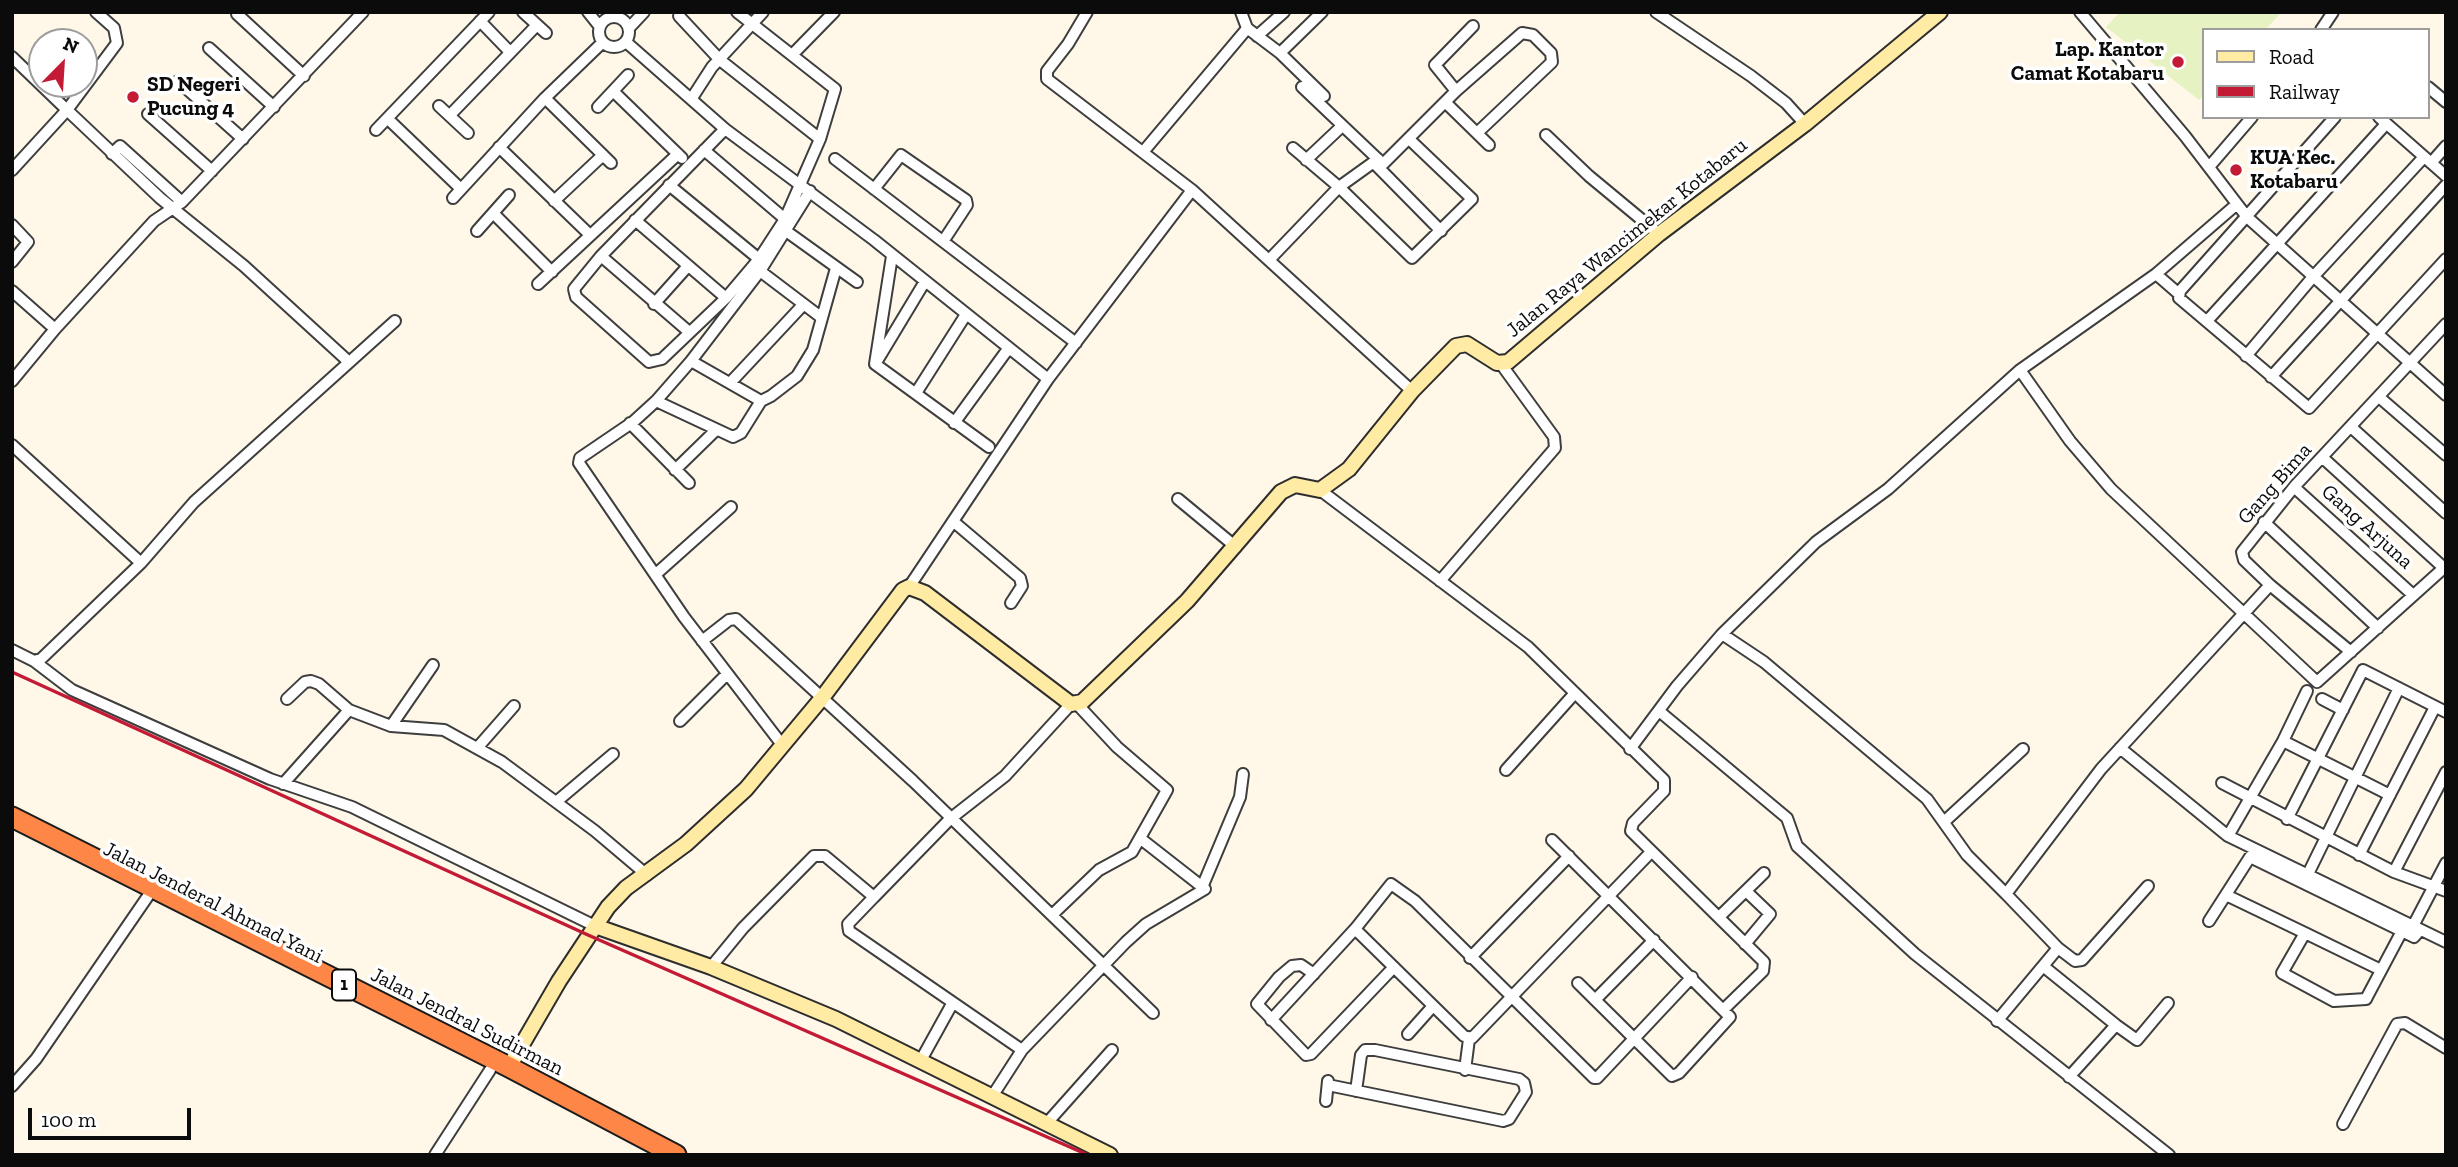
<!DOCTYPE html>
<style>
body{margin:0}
#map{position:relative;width:2458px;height:1167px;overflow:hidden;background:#fff8e9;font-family:"Zilla Slab",serif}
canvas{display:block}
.frame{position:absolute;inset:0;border:14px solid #0b0b0b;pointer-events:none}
.legend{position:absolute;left:2202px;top:28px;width:228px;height:91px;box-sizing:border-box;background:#fff;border:2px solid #9d9d9d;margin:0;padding:9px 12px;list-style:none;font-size:21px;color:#0b0b0b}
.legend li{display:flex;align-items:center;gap:14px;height:35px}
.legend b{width:35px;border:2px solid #9d9d9d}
.north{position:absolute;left:28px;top:28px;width:70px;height:70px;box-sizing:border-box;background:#fff;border:2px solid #9d9d9d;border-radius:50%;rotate:24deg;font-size:19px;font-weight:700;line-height:28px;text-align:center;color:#0b0b0b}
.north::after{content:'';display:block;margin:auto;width:24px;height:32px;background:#c31b36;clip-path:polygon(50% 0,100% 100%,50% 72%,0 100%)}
.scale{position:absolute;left:28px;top:1108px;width:163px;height:32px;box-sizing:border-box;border:4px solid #0b0b0b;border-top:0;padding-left:9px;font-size:21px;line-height:24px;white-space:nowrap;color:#0b0b0b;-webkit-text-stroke:5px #fff;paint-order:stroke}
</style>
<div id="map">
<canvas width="2458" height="1167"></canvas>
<div class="frame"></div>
<ul class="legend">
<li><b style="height:9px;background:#ffeba4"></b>Road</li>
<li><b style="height:9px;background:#c31b36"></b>Railway</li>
</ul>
<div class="north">N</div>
<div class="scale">100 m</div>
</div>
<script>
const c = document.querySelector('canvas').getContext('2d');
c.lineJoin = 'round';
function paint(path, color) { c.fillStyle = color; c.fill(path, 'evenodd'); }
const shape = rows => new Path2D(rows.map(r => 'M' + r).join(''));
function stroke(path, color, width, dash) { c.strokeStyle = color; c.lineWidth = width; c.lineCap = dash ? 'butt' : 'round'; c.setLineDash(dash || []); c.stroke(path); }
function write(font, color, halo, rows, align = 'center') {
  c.font = font + ' "Zilla Slab",serif'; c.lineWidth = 7; c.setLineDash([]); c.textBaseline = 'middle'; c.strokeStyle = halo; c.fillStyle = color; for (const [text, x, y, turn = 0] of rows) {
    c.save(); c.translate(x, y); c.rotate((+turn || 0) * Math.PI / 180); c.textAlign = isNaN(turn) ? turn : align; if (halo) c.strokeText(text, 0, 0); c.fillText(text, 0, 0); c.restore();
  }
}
paint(shape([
 [2120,12,2282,12,2265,30,2204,30,2204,95,2199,100,2106,27]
]), '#e7f2c3');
const street = shape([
 [523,12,546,33],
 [588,12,600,27],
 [1656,12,1751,76,1786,103,1805,124],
 [2080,12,2185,136,2247,217,2446,395],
 [237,14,304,76],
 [679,16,720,60,820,139],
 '599 32a15 15 0 1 1 30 0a15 15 0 1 1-30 0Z',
 [480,21,510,52],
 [629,28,644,12],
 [1247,28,1280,53,1324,96],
 [2321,30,2333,12],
 [1257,36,1284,12],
 [626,42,725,129,874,240,1048,379],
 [209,48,274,107],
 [1280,53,1322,12],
 [792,55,834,12],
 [12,57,67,110,117,43,114,28,96,12],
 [178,81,243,139],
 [1302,87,1383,164,1456,91,1522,33,1533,35,1551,53,1552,62,1477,133],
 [2428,87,2446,102],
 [1456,91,1435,65,1473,26],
 [614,92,682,158],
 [545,98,611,163],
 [692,98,712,67,763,12],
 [1445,102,1489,145],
 [439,106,468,133],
 [598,107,628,75],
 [148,114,212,171],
 [450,115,537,25],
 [2335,117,2180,291,2179,298,2309,408,2446,259],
 [2379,117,2446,176],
 [388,119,461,189],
 [725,129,601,256,574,289,576,297,649,362,662,359,726,298,759,259,785,219,820,139,835,89,737,12],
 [376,130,489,12],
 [1546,135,1589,176,1659,234],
 [499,147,589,234],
 [1293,148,1339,187,1412,258,1472,199,1409,139],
 [704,150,785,219],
 [1143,152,1245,31,1247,28,1241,12],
 [112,154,120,146,182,202],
 [835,159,1076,343],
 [1306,160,1341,127],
 [1374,163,1441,231],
 [2431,163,2446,146],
 [2209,167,2252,117],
 [12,170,67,110,160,198,244,266,349,362],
 [669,185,759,259],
 [874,189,901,155,966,200,967,205,944,240],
 [1192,190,1412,391],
 [453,198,545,98,603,42],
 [554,201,603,155],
 [493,213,552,272],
 [635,220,726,298],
 [12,225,28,242,12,262],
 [477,231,509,195],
 [786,231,857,282],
 [601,256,688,331],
 [892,256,875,364,989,447],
 [1269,260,1339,187,1378,159],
 [760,271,822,318],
 [2156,274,2237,204],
 [538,284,678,154],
 [12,291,55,329],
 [654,304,688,266],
 [2207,321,2386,124],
 [2246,356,2312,278,2424,157],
 [691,361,761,401,771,396,797,376,813,350,836,268],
 [877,361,924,283],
 [2020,370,2070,441,2111,489,2317,682,2446,566],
 [2271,377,2446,185],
 [12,381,55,329,154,221,182,202,363,12],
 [730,383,802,306],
 [916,393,965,316],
 [2379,397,2446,455],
 [656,401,633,422,580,458,579,463,684,617,783,746],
 [761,401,741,433,733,437,656,401,691,361,760,271,810,191],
 [630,423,689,483],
 [954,423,1008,349],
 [2351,427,2446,513],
 [12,445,141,563,194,502,395,321],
 [2323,458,2444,568],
 [675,470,716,430],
 [2294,487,2413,595],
 [1320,490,1528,647,1664,780,1664,791,1633,823,1631,831,1764,962,1763,971,1724,1009],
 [1178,499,1236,547],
 [954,522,1020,578,1022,586,1011,603],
 [2264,522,2378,628],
 [656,574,731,507],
 [1440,581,1555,448,1554,437,1501,364],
 [909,587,1048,379,1192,190,1047,79,1047,71,1068,44,1087,12],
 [1722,634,1816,542,1888,489,2020,370,2156,274,2179,294],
 [702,641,729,620,736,619,913,781,1153,1013],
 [12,650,34,661,72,690,270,779,352,807,595,926],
 [2351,652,2270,585,2244,560,2242,552,2294,487,2446,324],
 [34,661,41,659,141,563],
 [287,699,305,682,311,681,319,684,349,710],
 [2322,699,2343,710],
 [1659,711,1787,818,1797,846,1915,954,2169,1155],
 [680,721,726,675],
 [391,726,433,665],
 [2283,741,2390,795],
 [478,747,514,706],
 [2120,748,2228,836,2446,942],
 [1630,749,1677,686,1722,634,1764,662,1927,799,1967,855,2006,894,2101,769,2270,585],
 [1506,770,1575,693],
 [2222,783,2394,872,2446,891],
 [283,784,349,710,391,726,444,730,502,762,595,831,647,875],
 [556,802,613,754],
 [2287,819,2363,670,2446,712],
 [1945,821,2023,749],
 [2228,836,2283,741,2307,691],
 [1552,840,1730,1017,1679,1073,1672,1076,1578,983],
 [2359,855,2435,707],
 [2394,872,2446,772],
 [2307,876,2399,688],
 [1203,885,1240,797,1243,774],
 [2226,895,2305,933],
 [874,897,848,924,849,931,1022,1050],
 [1053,914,1099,870,1132,852,1167,790,1117,747,1077,704],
 [1719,917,1764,873],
 [2209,921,2250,857,2414,937,2420,930],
 [2413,926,2446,863],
 [1355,929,1464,1036,1472,1038,1651,852],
 [1745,944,1770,914,1747,892],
 [2058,948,2075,961,2082,960,2148,886],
 [1470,958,1569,856],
 [2043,966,2116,1025],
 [711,967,743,928,814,856,825,856,874,897,950,819,1005,776,1071,704],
 [2381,970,2305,933,2282,973,2334,1001,2366,999,2367,997,2402,931],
 [1314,974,1301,965,1292,966,1279,977,1257,1004,1306,1055,1311,1054,1394,967],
 [1595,1000,1654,940],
 [1271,1020,1355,929,1391,884,1415,901,1594,1078,1597,1078,1692,977],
 [1997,1021,2058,948,2006,894],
 [1408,1034,1433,1006],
 [921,1060,952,1004],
 [1465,1070,1469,1039],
 [2069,1077,2116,1025,2137,1040,2168,1003],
 [1328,1085,1503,1121,1509,1119,1526,1092,1524,1083,1519,1079,1375,1050,1365,1050,1361,1055,1356,1091],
 [12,1086,36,1059,148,896],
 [993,1095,1022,1050,1126,942,1146,924,1205,889,1141,839],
 [1326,1101,1328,1081],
 [1047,1123,1112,1050],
 [2343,1124,2397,1024,2405,1023,2446,1048],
 [435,1155,490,1070]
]);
const secondary = shape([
 [595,926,711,967,836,1019,1110,1155],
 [509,1067,559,981,608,907,626,888,686,844,746,789,822,698,903,590,909,587,925,593,1071,704,1082,702,1187,601,1281,492,1295,485,1320,490,1349,469,1412,391,1456,346,1467,344,1497,363,1508,362,1659,234,1805,124,1940,12]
]);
const highway = shape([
 [12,817,509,1067,676,1155]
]);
stroke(street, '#3e3e3e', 14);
stroke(secondary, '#2d2d2d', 18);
stroke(highway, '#1c1c1c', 23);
stroke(street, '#fff', 10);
stroke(secondary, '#ffeba4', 14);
stroke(highway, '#fe8748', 19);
stroke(shape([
 [12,672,588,935,1088,1155]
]), '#c31b36', 3.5);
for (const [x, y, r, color] of [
 [2178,62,7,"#c31b36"],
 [133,97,7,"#c31b36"],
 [2236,170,7,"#c31b36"]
]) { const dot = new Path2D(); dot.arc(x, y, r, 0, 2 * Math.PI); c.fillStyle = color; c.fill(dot); stroke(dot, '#fff', 2.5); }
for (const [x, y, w] of [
 [344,985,24]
]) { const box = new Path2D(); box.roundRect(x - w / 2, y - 15.5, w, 31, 5); c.fillStyle = '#fff'; c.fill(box); stroke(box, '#0b0b0b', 2); }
write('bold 19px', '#0b0b0b', null, [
 ["1",344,985]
]);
write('bold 21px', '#0b0b0b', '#fff', [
 ["Lap. Kantor",2164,50,"right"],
 ["Camat Kotabaru",2164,74,"right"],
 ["SD Negeri",147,85],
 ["Pucung 4",147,109],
 ["KUA Kec.",2250,158],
 ["Kotabaru",2250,182]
], 'left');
write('21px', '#0b0b0b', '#fff', [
 ["Jalan Raya Wancimekar Kotabaru",1627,238,-39],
 ["Gang Bima",2275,484,-49],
 ["Gang Arjuna",2367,527,42],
 ["Jalan Jenderal Ahmad Yani",213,903,27],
 ["Jalan Jendral Sudirman",467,1022,27]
]);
</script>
